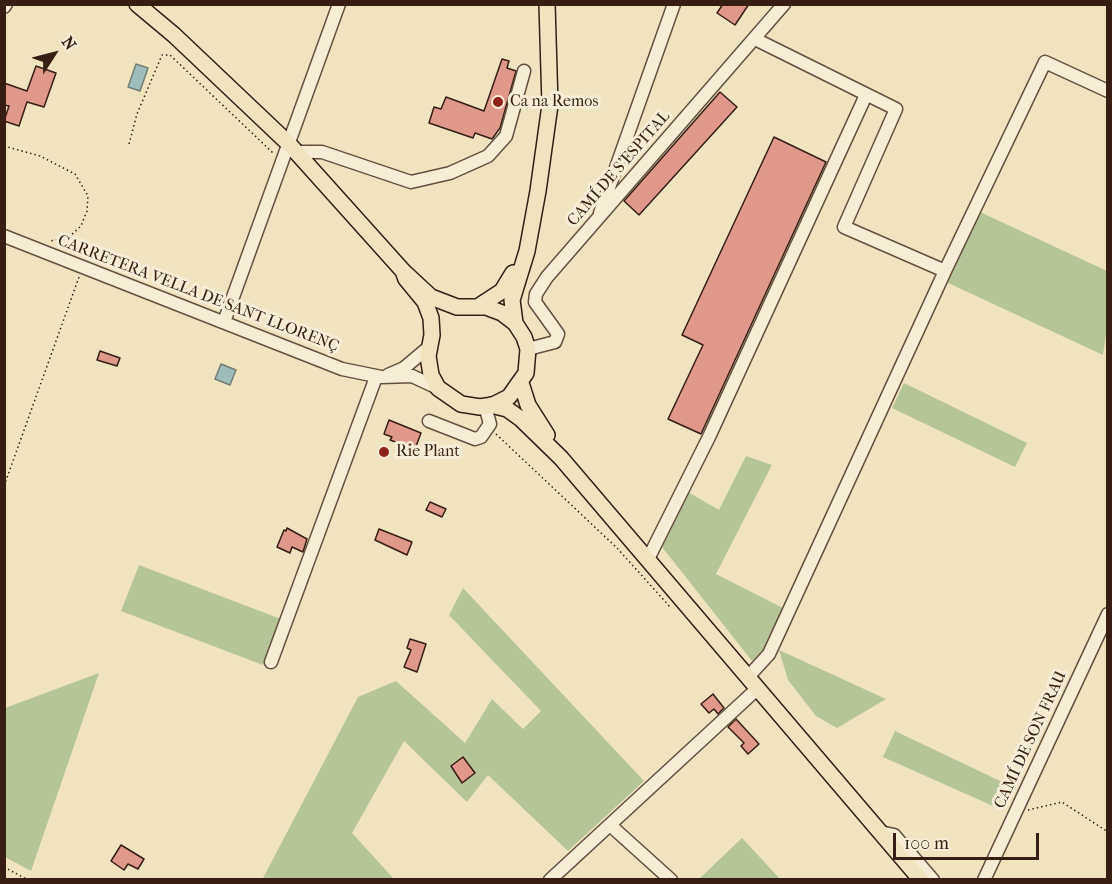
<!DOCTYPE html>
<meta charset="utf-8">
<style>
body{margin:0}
#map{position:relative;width:1112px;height:884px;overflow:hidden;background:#f0e4bf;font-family:"IM FELL French Canon",serif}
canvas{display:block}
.frame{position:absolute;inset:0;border:6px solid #361e15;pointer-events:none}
.north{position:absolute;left:24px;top:24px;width:60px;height:60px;-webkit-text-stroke:4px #f5edd5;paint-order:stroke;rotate:54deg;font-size:16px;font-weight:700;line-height:24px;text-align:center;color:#361e15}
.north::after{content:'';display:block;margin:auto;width:21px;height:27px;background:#361e15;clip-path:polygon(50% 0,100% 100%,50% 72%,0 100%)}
.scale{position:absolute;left:893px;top:833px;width:146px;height:27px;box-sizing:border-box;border:3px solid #361e15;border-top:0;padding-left:8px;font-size:18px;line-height:21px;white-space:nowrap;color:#361e15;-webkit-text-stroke:4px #f5edd5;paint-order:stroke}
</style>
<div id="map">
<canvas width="1112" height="884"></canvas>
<div class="frame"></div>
<div class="north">N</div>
<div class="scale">100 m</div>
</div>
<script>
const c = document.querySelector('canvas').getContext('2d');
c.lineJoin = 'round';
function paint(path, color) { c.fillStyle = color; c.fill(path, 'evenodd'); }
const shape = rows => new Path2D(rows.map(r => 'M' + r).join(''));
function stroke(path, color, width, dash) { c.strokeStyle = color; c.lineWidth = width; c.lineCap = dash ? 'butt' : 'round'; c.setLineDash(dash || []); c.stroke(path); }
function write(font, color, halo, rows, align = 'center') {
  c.font = font + ' "IM FELL French Canon",serif'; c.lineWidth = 6; c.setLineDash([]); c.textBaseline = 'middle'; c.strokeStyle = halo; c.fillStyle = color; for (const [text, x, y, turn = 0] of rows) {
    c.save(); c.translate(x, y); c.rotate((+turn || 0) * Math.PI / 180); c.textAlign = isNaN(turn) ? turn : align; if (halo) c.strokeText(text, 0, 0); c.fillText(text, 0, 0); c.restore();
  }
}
paint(shape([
 [980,212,1107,271,1107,328,1103,355,946,282],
 [904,383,1027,443,1015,467,892,408],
 [746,456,772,465,716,574,783,608,766,649,752,661,662,547,688,492,719,510],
 [139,565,281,619,263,665,121,611],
 [463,588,644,781,568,851,488,775,467,802,404,741,352,833,394,879,262,880,358,697,396,681,465,743,492,699,523,729,541,711,449,615],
 [779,650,886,699,837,728,816,716,788,680],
 [99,673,31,871,5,857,5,708],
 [895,731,1017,789,993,806,883,757],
 [742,838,780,879,699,879]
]), '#b5c595');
const water = shape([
 [136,64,148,68,140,91,128,87,136,64],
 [221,364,236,370,230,385,215,379,221,364]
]);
paint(water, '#9dbcba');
stroke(water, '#747d78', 1.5);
const building = shape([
 [723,4,749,4,735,25,717,13,723,4],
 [502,59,509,61,507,68,516,71,500,128,492,139,475,133,473,138,429,123,434,107,441,109,446,97,484,111,502,59],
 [36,66,56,73,44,107,27,102,19,126,4,121,9,106,4,105,4,83,27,91,36,66],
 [720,92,737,107,639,215,624,201,720,92],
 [774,137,826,162,701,434,668,419,703,345,682,335,774,137],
 [100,351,120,358,117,366,97,360,100,351],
 [389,420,421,433,415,449,390,440,392,437,384,434,389,420],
 [430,502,446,509,442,517,426,510,430,502],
 [287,528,307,539,303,552,292,547,290,553,277,547,284,530,286,531,287,528],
 [379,529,412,542,407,555,375,540,379,529],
 [410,639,426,644,417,672,404,667,411,650,407,648,410,639],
 [713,694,724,708,718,714,714,709,709,713,701,704,713,694],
 [736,719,759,744,748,754,741,746,744,743,728,727,736,719],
 [463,757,475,773,462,783,451,766,463,757],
 [121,845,144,859,138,869,128,864,124,870,111,861,121,845]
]);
paint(building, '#e09889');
stroke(building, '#361e15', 1.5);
const minor = shape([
 [4,7,6,4],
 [297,152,322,152,411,182,450,173,488,156,506,136,524,71],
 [600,213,674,4],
 [4,236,342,369,381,377,412,376,438,388],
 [945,271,1045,62,1108,91],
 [224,322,339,4],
 [528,349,555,342,558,334,535,302,536,294,547,277,784,4],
 [388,375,404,368,429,347],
 [429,421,475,439,481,437,490,424,485,406],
 [648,559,709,437,866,95],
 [271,662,376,377],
 [748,677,769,654,945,271,844,227,896,109,755,39],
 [610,825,671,880],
 [880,832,894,835,933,880],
 [550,880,758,688],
 [984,880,1108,614]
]);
const major = shape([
 [137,4,174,35,289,144,403,271,431,297,457,307,486,307,502,313,515,323,524,337,528,349,526,373,509,397,493,405,480,407,461,404,438,388,431,375,428,356,432,335,431,318,425,302,406,279,403,271],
 [479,306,502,291,513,273],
 [515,323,512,300,527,251,538,191,550,105,547,4],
 [521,383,528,405,547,435],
 [491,405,507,409,521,419,561,458,921,880]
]);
stroke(minor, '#645040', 15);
stroke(major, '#361e15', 18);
stroke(shape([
 [129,144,137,114,162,55,170,55,273,153],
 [4,146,40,156,75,174,88,196,87,211,81,226,68,238,49,241],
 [496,434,617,548,671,608],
 [4,486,79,277],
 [1028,810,1062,802,1108,832],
 [4,867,28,880]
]), '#361e15', 1.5, [1.5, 3]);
stroke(minor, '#f5edd5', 12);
stroke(major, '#f0e4bf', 15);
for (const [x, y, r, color] of [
 [498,102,6,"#8f2418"],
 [384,452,6,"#8f2418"]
]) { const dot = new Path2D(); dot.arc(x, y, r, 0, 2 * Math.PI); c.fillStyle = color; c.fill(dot); stroke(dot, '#f5edd5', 2); }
write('16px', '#361e15', '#f5edd5', [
 ["Ca na Remos",510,102],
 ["Rie Plant",396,452]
], 'left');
write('16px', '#361e15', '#f5edd5', [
 ["CAMÍ DE S'ESPITAL",619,169,-49],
 ["CARRETERA VELLA DE SANT LLORENÇ",198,294,21],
 ["CAMÍ DE SON FRAU",1031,740,-65]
]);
</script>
